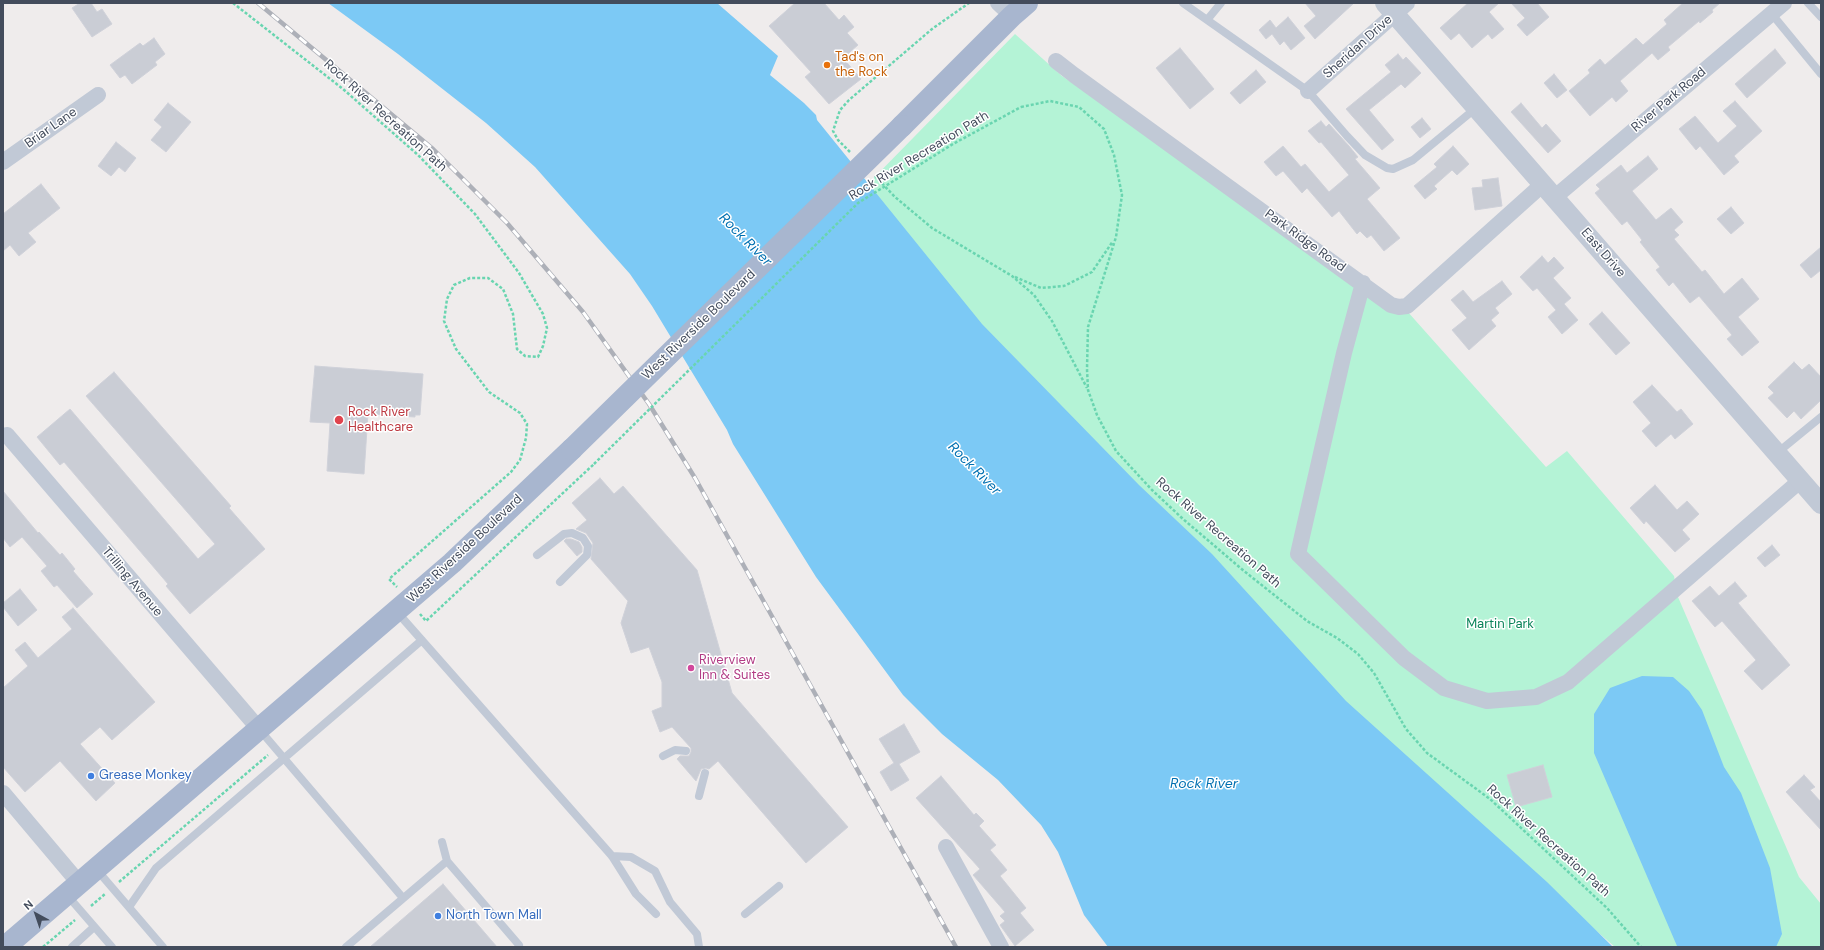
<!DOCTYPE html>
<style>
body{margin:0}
#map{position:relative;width:1824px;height:950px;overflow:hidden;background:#efecec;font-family:"DM Sans",sans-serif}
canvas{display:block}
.frame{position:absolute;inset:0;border:4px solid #434c5c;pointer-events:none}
.north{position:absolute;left:16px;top:894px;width:40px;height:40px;-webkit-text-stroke:3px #fff;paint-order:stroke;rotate:320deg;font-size:11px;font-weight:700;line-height:16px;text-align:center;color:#434c5c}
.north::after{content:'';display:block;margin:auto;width:14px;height:18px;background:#434c5c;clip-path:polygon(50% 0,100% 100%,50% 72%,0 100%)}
</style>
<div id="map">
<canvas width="1824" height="950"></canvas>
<div class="frame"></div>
<div class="north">N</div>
</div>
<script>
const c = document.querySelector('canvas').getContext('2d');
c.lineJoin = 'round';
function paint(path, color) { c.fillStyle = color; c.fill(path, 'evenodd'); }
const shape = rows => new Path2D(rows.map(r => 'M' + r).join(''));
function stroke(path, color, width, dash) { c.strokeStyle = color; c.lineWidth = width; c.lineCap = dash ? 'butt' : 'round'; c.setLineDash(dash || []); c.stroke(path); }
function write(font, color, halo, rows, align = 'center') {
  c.font = font + ' "DM Sans",sans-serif'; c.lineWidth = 3; c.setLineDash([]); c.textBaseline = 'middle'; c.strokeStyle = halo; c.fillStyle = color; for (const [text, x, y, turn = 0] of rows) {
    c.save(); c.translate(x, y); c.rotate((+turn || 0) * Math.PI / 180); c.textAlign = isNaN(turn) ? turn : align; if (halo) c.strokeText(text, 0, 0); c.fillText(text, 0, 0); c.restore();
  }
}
paint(shape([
 [1015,34,1062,76,1407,311,1546,467,1567,451,1674,576,1678,597,1799,877,1821,904,1821,947,1615,947,1526,870,1349,709,1053,408,863,189]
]), '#b4f3d6');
paint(shape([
 [328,3,717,3,778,56,770,75,804,103,816,115,817,120,982,324,1139,485,1212,554,1346,701,1547,882,1613,947,1108,947,1084,915,1058,852,1041,825,998,780,942,734,903,695,816,577,733,444,727,430,652,306,630,274,535,167,486,123,398,54],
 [1642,676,1673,677,1689,691,1702,710,1724,767,1741,793,1770,868,1782,934,1776,947,1677,946,1594,753,1594,714,1610,688]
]), '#7cc9f5');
const building = shape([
 [80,3,91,3,97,12,102,9,112,24,92,37,72,8,80,3],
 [795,3,824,3,839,20,844,15,854,27,847,33,858,45,843,58,861,79,829,104,805,77,811,72,769,26,795,3],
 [1305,3,1354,3,1315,39,1304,26,1316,16,1305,3],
 [1468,3,1499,3,1489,12,1504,29,1492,39,1488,34,1472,48,1459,33,1451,40,1440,28,1468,3],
 [1511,3,1537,3,1549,17,1527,36,1517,25,1525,18,1511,3],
 [1683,3,1720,3,1712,10,1713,12,1700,23,1699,21,1668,47,1670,50,1658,60,1652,53,1620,81,1628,91,1616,102,1612,97,1590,116,1569,91,1590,73,1588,70,1600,59,1605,65,1636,38,1643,45,1667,24,1664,20,1683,3],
 [1288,17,1305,38,1291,50,1284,41,1280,45,1272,34,1266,39,1259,30,1270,20,1276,28,1288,17],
 [154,38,165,54,155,62,157,65,132,84,125,75,120,78,110,65,140,43,143,46,154,38],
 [1180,48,1214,89,1190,109,1156,68,1180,48],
 [1775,49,1786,63,1747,98,1735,84,1775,49],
 [1398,54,1403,60,1406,57,1421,73,1405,88,1401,84,1369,110,1394,140,1382,150,1346,109,1391,72,1385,65,1398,54],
 [1256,70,1266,82,1240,104,1230,93,1256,70],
 [1554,74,1567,90,1557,98,1544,83,1554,74],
 [1735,101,1762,131,1734,156,1739,162,1724,175,1700,146,1696,150,1679,129,1695,116,1718,143,1737,126,1723,111,1735,101],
 [168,103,191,122,166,152,151,140,162,127,154,120,168,103],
 [1521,103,1542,128,1546,124,1561,141,1548,153,1511,112,1521,103],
 [1422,118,1431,129,1420,138,1411,127,1422,118],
 [1321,121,1326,127,1329,124,1349,146,1358,157,1355,159,1380,188,1367,199,1400,238,1384,251,1371,235,1367,238,1360,231,1357,234,1339,211,1332,217,1307,188,1302,193,1283,171,1276,176,1264,162,1283,146,1301,167,1305,164,1329,192,1349,175,1321,142,1319,143,1308,131,1321,121],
 [116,142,136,158,125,172,119,167,111,176,98,166,116,142],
 [1453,146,1469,164,1457,175,1452,170,1434,186,1437,189,1425,199,1414,186,1437,167,1434,164,1453,146],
 [1648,156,1658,169,1632,191,1656,220,1671,208,1683,222,1674,230,1679,235,1674,239,1702,272,1705,270,1724,294,1742,278,1759,299,1738,317,1759,342,1742,356,1727,339,1732,335,1699,296,1690,303,1673,282,1669,286,1656,270,1660,267,1640,242,1642,240,1627,221,1622,225,1595,193,1600,189,1596,185,1621,165,1627,173,1648,156],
 [1498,178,1502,206,1475,210,1472,188,1483,187,1482,180,1498,178],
 [41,184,60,208,28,233,36,242,19,256,10,245,3,251,3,214,41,184],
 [1731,207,1744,223,1731,234,1717,219,1731,207],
 [1821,247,1821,270,1811,278,1800,265,1821,247],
 [1542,256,1548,263,1554,257,1564,268,1553,278,1571,298,1564,304,1578,320,1562,334,1548,317,1556,310,1537,288,1533,291,1520,277,1542,256],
 [1502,281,1512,294,1495,308,1499,313,1491,320,1496,326,1469,350,1452,330,1467,318,1451,300,1463,290,1473,302,1502,281],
 [1602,312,1630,343,1616,355,1589,324,1602,312],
 [1794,362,1802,370,1809,364,1821,377,1821,400,1801,419,1794,411,1787,418,1768,398,1774,393,1768,387,1794,362],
 [315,366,423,374,420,415,415,415,415,417,368,414,364,474,327,471,330,423,310,422,315,366],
 [114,372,231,506,229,508,265,549,190,614,166,586,168,584,64,462,60,465,37,437,70,409,198,559,215,544,86,396,114,372],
 [1652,385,1677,412,1681,409,1693,424,1675,439,1671,434,1656,447,1642,431,1651,423,1633,402,1652,385],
 [600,478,614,494,623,486,697,570,732,693,848,827,806,863,718,761,709,769,706,768,701,769,696,781,677,759,680,756,689,756,691,752,691,748,672,727,660,732,652,711,662,707,662,682,649,647,631,653,621,623,628,601,591,559,593,543,586,533,576,529,587,520,572,503,600,478],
 [1655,485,1677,510,1687,501,1699,514,1682,530,1690,539,1675,552,1646,521,1644,524,1630,508,1655,485],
 [3,491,38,533,39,532,60,555,62,553,75,569,73,571,93,594,77,608,57,585,54,587,41,571,47,566,22,537,10,547,3,538,3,491],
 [566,539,571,539,579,542,582,547,582,552,577,556,564,541,566,539],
 [1772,545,1780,555,1765,567,1757,558,1772,545],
 [1735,582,1747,596,1738,603,1790,665,1762,690,1744,671,1756,660,1722,621,1715,627,1692,601,1710,586,1719,596,1735,582],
 [20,589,37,610,18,626,3,607,3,603,20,589],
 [73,608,155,702,112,740,100,727,80,744,115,783,96,801,60,761,25,792,3,767,3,688,28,666,15,650,25,642,38,658,72,629,62,617,73,608],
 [904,724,920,752,899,764,909,780,891,791,880,772,894,763,879,739,904,724],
 [1543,765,1552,797,1516,807,1507,775,1543,765],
 [1804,775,1815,787,1810,790,1821,802,1821,830,1786,792,1804,775],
 [941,776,974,815,976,813,984,821,979,826,996,845,990,850,1007,870,1000,876,1026,908,1020,913,1034,930,1015,946,1000,925,1005,921,1000,916,1005,912,973,875,980,869,916,798,941,776],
 [443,884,497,947,370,947,443,884]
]);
paint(building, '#cacdd5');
stroke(building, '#cfd1d9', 1);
stroke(shape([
 [233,3,343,89,418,155,475,214,519,273,543,314,547,328,543,346,538,357,525,356,517,349,513,314,503,289,488,278,470,278,454,285,447,299,444,321,456,349,489,392,520,413,527,424,526,438,520,460,511,472,389,579,397,587],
 [1021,107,1050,101,1079,107,1104,129,1114,155,1122,195,1116,237,1088,327,1087,369,1088,390,1097,415,1116,451,1152,490,1183,519,1244,571,1307,621,1337,638,1358,654,1374,673,1406,729,1427,753,1490,799,1607,908,1641,947],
 [850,152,838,140,833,131,840,110,849,100,932,29,969,3],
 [875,176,895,197,932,228,1012,276,1034,295,1052,321,1087,388],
 [1015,277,1041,288,1064,286,1092,272,1113,241],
 [420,614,426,621,594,464],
 [119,882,268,755],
 [91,906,105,894],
 [43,947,75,920]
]), '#69d5b0', 2.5, [3, 2]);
stroke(shape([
 [1183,3,1308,91,1347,136,1365,155,1387,168,1393,169,1413,160,1476,108],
 [1808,3,1821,17],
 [1771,13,1821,74],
 [1207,20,1221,3],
 [1777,453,1821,417],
 [537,555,564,534,572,533,583,538,588,546,587,555,560,582],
 [397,612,612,856,636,894,656,914],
 [259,729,403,898],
 [663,756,675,750,686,751],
 [699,796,705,773],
 [442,842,447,861,519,945],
 [612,856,631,857,655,871,670,902,697,934,699,947],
 [97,870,163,947],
 [67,895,112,947],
 [129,907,156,868,422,640],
 [745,914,779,886],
 [72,947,94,927],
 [346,947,447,861]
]), '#c1c9d6', 8);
stroke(shape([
 [998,3,1012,16],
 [1056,61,1074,75,1391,305,1399,307,1407,306,1543,184],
 [1308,91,1407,3],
 [3,162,98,95],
 [1555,197,1784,3],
 [1363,283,1344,353,1298,554,1404,658,1444,688,1487,701,1536,697,1568,682,1801,480],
 [7,435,259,729],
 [3,793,79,883],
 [946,847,1001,947]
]), '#c1c9d6', 16);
stroke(shape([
 [1385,3,1821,504]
]), '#c1c9d6', 20);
stroke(shape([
 [902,126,1012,16,1027,3],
 [5,947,452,563,572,449]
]), '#a8b6cf', 22);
const rail = shape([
 [258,3,433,149,507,223,583,312,649,404,695,478,956,947]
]);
stroke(rail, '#adb0b8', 4.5);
stroke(rail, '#fff', 3, [9]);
stroke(shape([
 [594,464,858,203,953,144,1021,107]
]), '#69d5b0', 2.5, [3, 2]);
stroke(shape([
 [572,449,902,126]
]), '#a8b6cf', 22);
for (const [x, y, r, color] of [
 [827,65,4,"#e8710a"],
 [339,420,5,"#e0444e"],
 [691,668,4,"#d1479c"],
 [91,776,4,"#3f7fe0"],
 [438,916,4,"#3f7fe0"]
]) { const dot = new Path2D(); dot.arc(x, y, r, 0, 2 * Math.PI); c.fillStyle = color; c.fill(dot); stroke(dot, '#fff', 1.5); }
write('13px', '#434c5c', '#fff', [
 ["Sheridan Drive",1358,47,-42],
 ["River Park Road",1669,100,-40],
 ["Rock River Recreation Path",385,116,42],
 ["Briar Lane",51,128,-35],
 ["Rock River Recreation Path",919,156,-31],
 ["Park Ridge Road",1305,241,36],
 ["East Drive",1603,253,49],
 ["West Riverside Boulevard",699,325,-44],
 ["Rock River Recreation Path",1218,533,41],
 ["West Riverside Boulevard",465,549,-43],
 ["Trilling Avenue",132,582,50],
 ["Rock River Recreation Path",1548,841,42]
]);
write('13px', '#c56008', '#fff', [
 ["Tad's on",835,58],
 ["the Rock",835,73]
], 'left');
write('13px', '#be3a42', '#fff', [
 ["Rock River",348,413],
 ["Healthcare",348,428]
], 'left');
write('13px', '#0c845b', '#fff', [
 ["Martin Park",1500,625]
]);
write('13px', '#b23c85', '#fff', [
 ["Riverview",699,661],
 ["Inn & Suites",699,676]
], 'left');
write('13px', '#366cbe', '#fff', [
 ["Grease Monkey",99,776],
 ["North Town Mall",446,916]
], 'left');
write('italic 14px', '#0070b1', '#fff', [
 ["Rock River",745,240,45],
 ["Rock River",974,469,45],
 ["Rock River",1204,784]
]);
</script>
